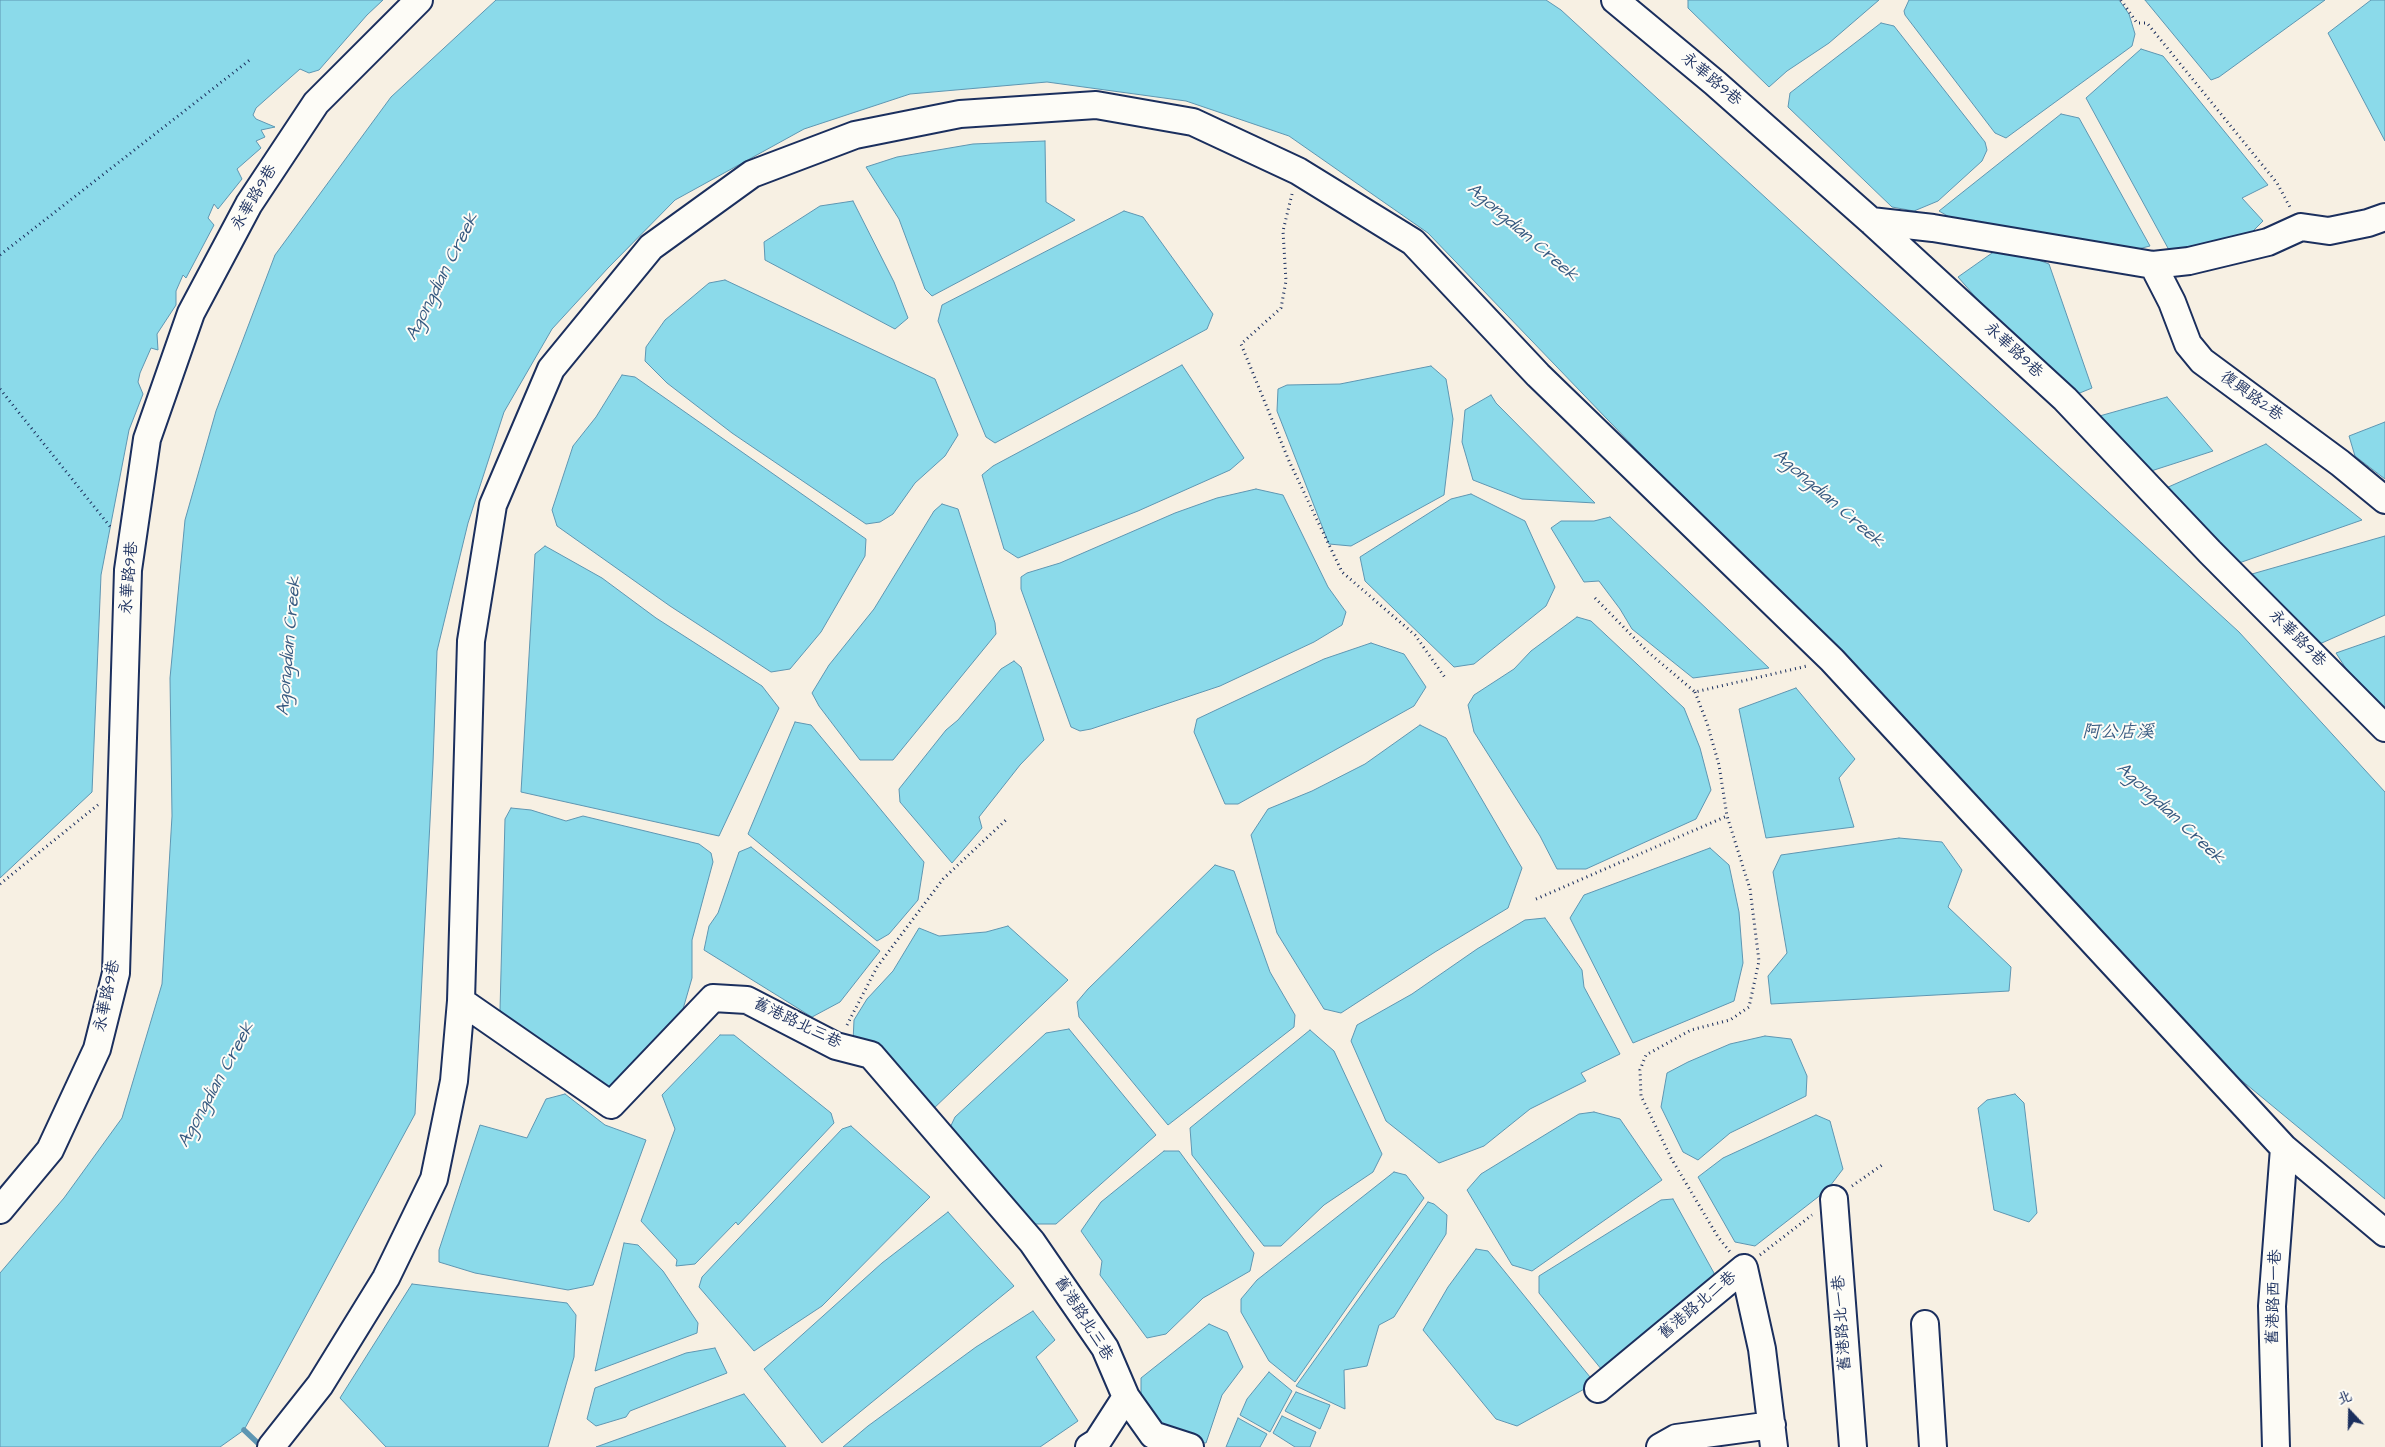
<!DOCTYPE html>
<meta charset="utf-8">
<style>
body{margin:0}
#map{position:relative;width:2385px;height:1447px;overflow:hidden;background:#f7f0e3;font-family:"Architects Daughter","LXGW WenKai TC",sans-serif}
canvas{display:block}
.north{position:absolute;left:2325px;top:1387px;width:50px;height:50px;-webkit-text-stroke:4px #fdfcf7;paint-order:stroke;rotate:339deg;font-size:14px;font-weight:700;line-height:20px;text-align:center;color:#1b2f5e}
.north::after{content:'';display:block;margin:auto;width:18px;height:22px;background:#1b2f5e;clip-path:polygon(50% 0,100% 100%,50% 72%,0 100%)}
</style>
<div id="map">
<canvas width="2385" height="1447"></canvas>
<div class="north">北</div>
</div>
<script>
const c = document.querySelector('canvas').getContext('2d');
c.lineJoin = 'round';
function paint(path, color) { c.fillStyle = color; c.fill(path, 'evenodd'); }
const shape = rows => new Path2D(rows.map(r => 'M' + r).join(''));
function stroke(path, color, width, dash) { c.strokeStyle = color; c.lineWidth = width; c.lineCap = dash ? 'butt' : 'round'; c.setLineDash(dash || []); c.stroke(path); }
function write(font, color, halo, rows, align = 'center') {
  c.font = font + ' "Architects Daughter","LXGW WenKai TC",sans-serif'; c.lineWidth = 4; c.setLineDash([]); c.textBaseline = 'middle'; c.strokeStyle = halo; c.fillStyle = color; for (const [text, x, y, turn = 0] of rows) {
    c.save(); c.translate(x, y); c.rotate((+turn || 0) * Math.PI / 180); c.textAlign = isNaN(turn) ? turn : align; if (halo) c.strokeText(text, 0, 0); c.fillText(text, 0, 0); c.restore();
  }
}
const water = shape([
 [0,0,383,0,367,15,319,70,309,73,300,69,256,108,253,115,256,119,275,127,261,130,265,137,256,141,261,148,237,169,242,179,218,209,214,204,208,218,214,225,186,278,183,275,176,291,176,305,157,334,158,350,151,348,140,373,138,382,143,394,129,430,101,575,92,792,0,878,0,0],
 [496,0,1546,0,1561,10,2239,632,2385,792,2385,1199,2206,1051,1813,633,1428,233,1289,136,1186,101,1047,82,910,94,804,129,675,200,608,268,552,329,504,412,468,523,437,651,433,763,415,1114,244,1430,220,1447,0,1447,0,1273,64,1198,122,1118,162,984,172,816,170,678,185,520,216,411,275,255,391,97,496,0],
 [1688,0,1879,0,1829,43,1787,71,1769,87,1688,8,1688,0],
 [1909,0,2119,0,2129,14,2135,34,2132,46,2006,138,1995,133,1905,15,1904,11,1909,0],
 [2145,0,2325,0,2219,77,2211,80,2145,0],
 [2371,0,2385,0,2385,141,2328,33,2371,0],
 [1881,23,1894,26,1985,142,1987,150,1982,161,1938,201,1914,211,1892,207,1788,107,1790,93,1881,23],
 [2141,49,2163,56,2268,185,2242,198,2263,221,2247,237,2169,250,2086,98,2141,49],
 [2061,114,2079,118,2150,246,2126,252,1960,223,1939,211,2061,114],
 [1045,141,1046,202,1075,220,932,296,925,289,899,219,866,167,897,157,973,144,1045,141],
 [853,201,894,282,908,318,895,329,765,260,764,242,820,206,853,201],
 [1124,211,1143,217,1213,314,1207,329,995,443,986,437,938,321,942,305,1124,211],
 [2002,246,2049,264,2092,388,2065,399,1958,277,2002,246],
 [725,280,935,379,958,435,945,456,915,483,893,514,880,522,866,524,732,433,667,383,645,361,646,347,665,320,709,283,725,280],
 [1182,365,1244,458,1230,470,1138,511,1018,558,1004,549,982,475,993,466,1182,365],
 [1431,366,1446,379,1453,419,1444,495,1351,546,1329,544,1277,411,1278,389,1287,385,1340,384,1431,366],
 [622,375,635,377,866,539,865,556,821,632,790,669,771,672,670,606,557,526,552,510,573,446,596,417,622,375],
 [1491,395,1496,403,1595,503,1522,499,1473,480,1462,442,1465,410,1491,395],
 [2167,397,2213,451,2148,472,2096,417,2167,397],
 [2385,422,2385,479,2355,456,2349,436,2385,422],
 [2266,444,2362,520,2239,563,2166,488,2266,444],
 [1256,489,1283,495,1328,587,1346,612,1342,625,1314,642,1220,686,1091,729,1080,731,1071,727,1021,589,1021,577,1027,573,1060,563,1175,513,1217,498,1256,489],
 [1471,494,1525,521,1555,587,1546,606,1474,664,1454,667,1365,581,1360,557,1451,499,1471,494],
 [942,504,958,509,995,623,996,634,893,760,860,760,819,706,812,693,829,665,874,609,934,511,942,504],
 [1610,517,1769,668,1693,678,1632,629,1620,609,1599,581,1584,582,1551,528,1561,521,1594,521,1610,517],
 [2385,536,2385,615,2315,646,2252,574,2385,536],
 [545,546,602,578,656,618,762,686,779,708,719,836,521,792,535,554,545,546],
 [1577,617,1591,621,1684,708,1700,748,1711,790,1696,819,1586,869,1557,869,1540,836,1474,732,1468,705,1474,695,1514,669,1531,651,1577,617],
 [2385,636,2385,713,2356,684,2336,653,2385,636],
 [1371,643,1404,654,1426,687,1414,706,1238,804,1225,804,1194,732,1197,719,1324,659,1371,643],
 [1014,661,1021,667,1044,740,1020,765,979,817,982,828,952,863,900,802,899,789,946,730,958,720,1001,669,1014,661],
 [1796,688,1855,759,1839,778,1854,827,1766,838,1739,709,1796,688],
 [795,722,811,725,924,862,918,900,889,934,877,941,748,834,795,722],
 [1420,725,1446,738,1522,868,1508,908,1435,952,1341,1013,1324,1009,1277,933,1251,835,1268,809,1312,791,1365,764,1420,725],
 [511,808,531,810,566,821,583,816,699,844,711,853,713,862,692,940,692,978,683,1009,617,1086,602,1088,509,1025,500,1010,505,819,511,808],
 [1899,838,1942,842,1962,870,1948,907,2011,967,2009,991,1771,1004,1768,976,1787,953,1773,872,1781,855,1899,838],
 [751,847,880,951,840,1002,812,1017,704,950,709,926,718,913,739,852,751,847],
 [1710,848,1729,865,1739,912,1743,963,1734,1001,1633,1043,1570,918,1584,895,1710,848],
 [1215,865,1234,871,1270,972,1295,1015,1294,1027,1168,1125,1079,1017,1077,1002,1088,989,1215,865],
 [1545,918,1582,970,1584,987,1620,1054,1581,1073,1586,1081,1530,1109,1484,1146,1439,1163,1386,1121,1351,1041,1357,1025,1412,994,1477,949,1525,920,1545,918],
 [1008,926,1068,980,931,1111,853,1042,854,1020,867,999,893,971,919,928,939,936,986,932,1008,926],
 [1069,1029,1156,1135,1056,1224,1026,1224,948,1132,955,1117,1046,1033,1069,1029],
 [1310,1030,1334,1051,1382,1154,1373,1172,1324,1205,1281,1246,1264,1246,1192,1155,1190,1128,1310,1030],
 [720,1035,734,1035,831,1113,834,1123,738,1225,736,1222,695,1264,676,1266,677,1260,641,1221,675,1129,662,1095,720,1035],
 [1765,1036,1791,1039,1807,1076,1806,1096,1730,1133,1698,1160,1683,1152,1661,1107,1667,1073,1688,1062,1730,1044,1765,1036],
 [565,1094,605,1125,646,1140,593,1285,568,1290,475,1273,439,1262,439,1250,480,1125,527,1138,546,1099,565,1094],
 [2015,1094,2024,1103,2037,1213,2029,1222,1994,1210,1978,1108,1987,1100,2015,1094],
 [1594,1112,1620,1119,1662,1180,1532,1271,1512,1265,1467,1190,1481,1174,1579,1114,1594,1112],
 [1816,1115,1830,1121,1843,1169,1827,1190,1755,1246,1735,1242,1698,1177,1723,1158,1816,1115],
 [851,1126,930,1197,822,1306,754,1351,699,1287,702,1277,842,1129,851,1126],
 [1164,1151,1179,1151,1254,1253,1250,1271,1203,1298,1166,1334,1147,1338,1100,1275,1102,1261,1081,1231,1101,1202,1164,1151],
 [1394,1172,1406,1175,1424,1198,1295,1382,1269,1361,1241,1312,1241,1299,1257,1280,1394,1172],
 [1673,1199,1714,1273,1714,1287,1602,1370,1539,1293,1539,1276,1661,1200,1673,1199],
 [1428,1202,1434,1204,1447,1215,1446,1234,1394,1317,1379,1325,1367,1366,1344,1370,1345,1409,1296,1386,1428,1202],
 [948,1212,1014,1286,822,1443,764,1369,882,1263,948,1212],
 [624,1243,638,1245,663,1271,698,1323,697,1333,595,1371,624,1243],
 [1476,1249,1488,1251,1590,1377,1588,1387,1517,1426,1496,1419,1423,1330,1448,1287,1476,1249],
 [412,1284,567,1303,576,1315,574,1357,548,1447,386,1447,340,1398,412,1284],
 [1033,1311,1055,1340,1036,1357,1078,1421,1040,1447,843,1447,868,1426,976,1347,1033,1311],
 [1209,1324,1227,1332,1243,1367,1222,1395,1206,1443,1174,1438,1141,1399,1141,1378,1209,1324],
 [715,1348,727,1373,630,1411,626,1417,596,1426,587,1419,595,1388,686,1353,715,1348],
 [1269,1372,1292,1391,1270,1432,1240,1415,1247,1399,1269,1372],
 [1296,1392,1330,1405,1320,1429,1285,1411,1296,1392],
 [744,1394,786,1447,596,1447,744,1394],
 [1282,1416,1316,1432,1310,1447,1295,1447,1273,1433,1282,1416],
 [1238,1418,1267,1434,1260,1447,1226,1447,1238,1418]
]);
paint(water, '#8bdaea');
stroke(water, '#5e96b2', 1);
stroke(shape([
 [244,1430,262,1447]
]), '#5e96b2', 5.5);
const minor = shape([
 [1615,0,1715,83,1871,221,2065,399,2210,552,2385,728],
 [1871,221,1933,228,2153,265,2189,261,2268,242,2301,227,2329,231,2368,223,2385,217],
 [2153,265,2172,302,2188,344,2202,361,2340,463,2385,500],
 [461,1001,611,1105,713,998,747,1000,836,1046,871,1055,1032,1242,1105,1348,1126,1397,1097,1442,1089,1447],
 [1834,1199,1853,1447],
 [0,1210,50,1150,97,1049,116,973,128,570,147,439,191,313,249,204,316,103,419,0],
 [1925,1324,1933,1447],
 [1598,1389,1744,1268,1762,1349,1774,1447],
 [1126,1397,1153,1435,1190,1447],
 [271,1447,320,1385,386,1278,434,1179,454,1081,461,1001,471,641,493,505,551,369,651,247,752,174,855,135,960,114,1096,105,1193,122,1298,171,1413,242,1538,375,1832,660,2284,1148,2385,1233],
 [1660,1447,1676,1438,1772,1425],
 [2276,1447,2272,1306,2284,1148]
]);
stroke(minor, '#1b2f5e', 30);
stroke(shape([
 [2121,0,2137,23,2147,23,2277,183,2291,209],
 [1292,194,1283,231,1286,281,1281,308,1241,344,1289,461,1342,572,1415,635,1446,679],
 [0,255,251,59],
 [0,389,112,529],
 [1595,598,1648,652,1695,692,1807,666],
 [1695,692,1707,723,1719,765,1727,816,1750,889,1759,961,1749,1007,1730,1020,1691,1030,1646,1055,1640,1070,1641,1096,1671,1158,1718,1237,1730,1252],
 [0,884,99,804],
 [1536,899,1727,816],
 [847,1025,877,967,943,879,1008,818],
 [1852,1186,1882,1165],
 [1760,1255,1812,1215]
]), '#1b2f5e', 3, [1, 4]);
stroke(minor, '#fdfcf7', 26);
write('16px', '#1b2f5e', '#fdfcf7', [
 ["永華路9巷",1711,80,40],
 ["永華路9巷",255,198,-59],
 ["永華路9巷",2013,351,43],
 ["復興路2巷",2251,397,36],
 ["永華路9巷",130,578,-85],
 ["永華路9巷",2297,639,45],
 ["永華路9巷",108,996,-78],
 ["舊港路北三巷",797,1024,26],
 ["舊港路西一巷",2275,1297,-88],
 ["舊港路北二巷",1698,1306,-40],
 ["舊港路北三巷",1083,1319,58],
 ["舊港路北一巷",1843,1323,-94]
]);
write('italic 18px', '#375a81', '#fdfcf7', [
 ["Agongdian Creek",1522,233,41],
 ["Agongdian Creek",443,277,-63],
 ["Agongdian Creek",1828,499,41],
 ["Agongdian Creek",290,646,-85],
 ["阿公店溪",2118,733],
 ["Agongdian Creek",2170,814,43],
 ["Agongdian Creek",217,1085,-61]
]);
</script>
